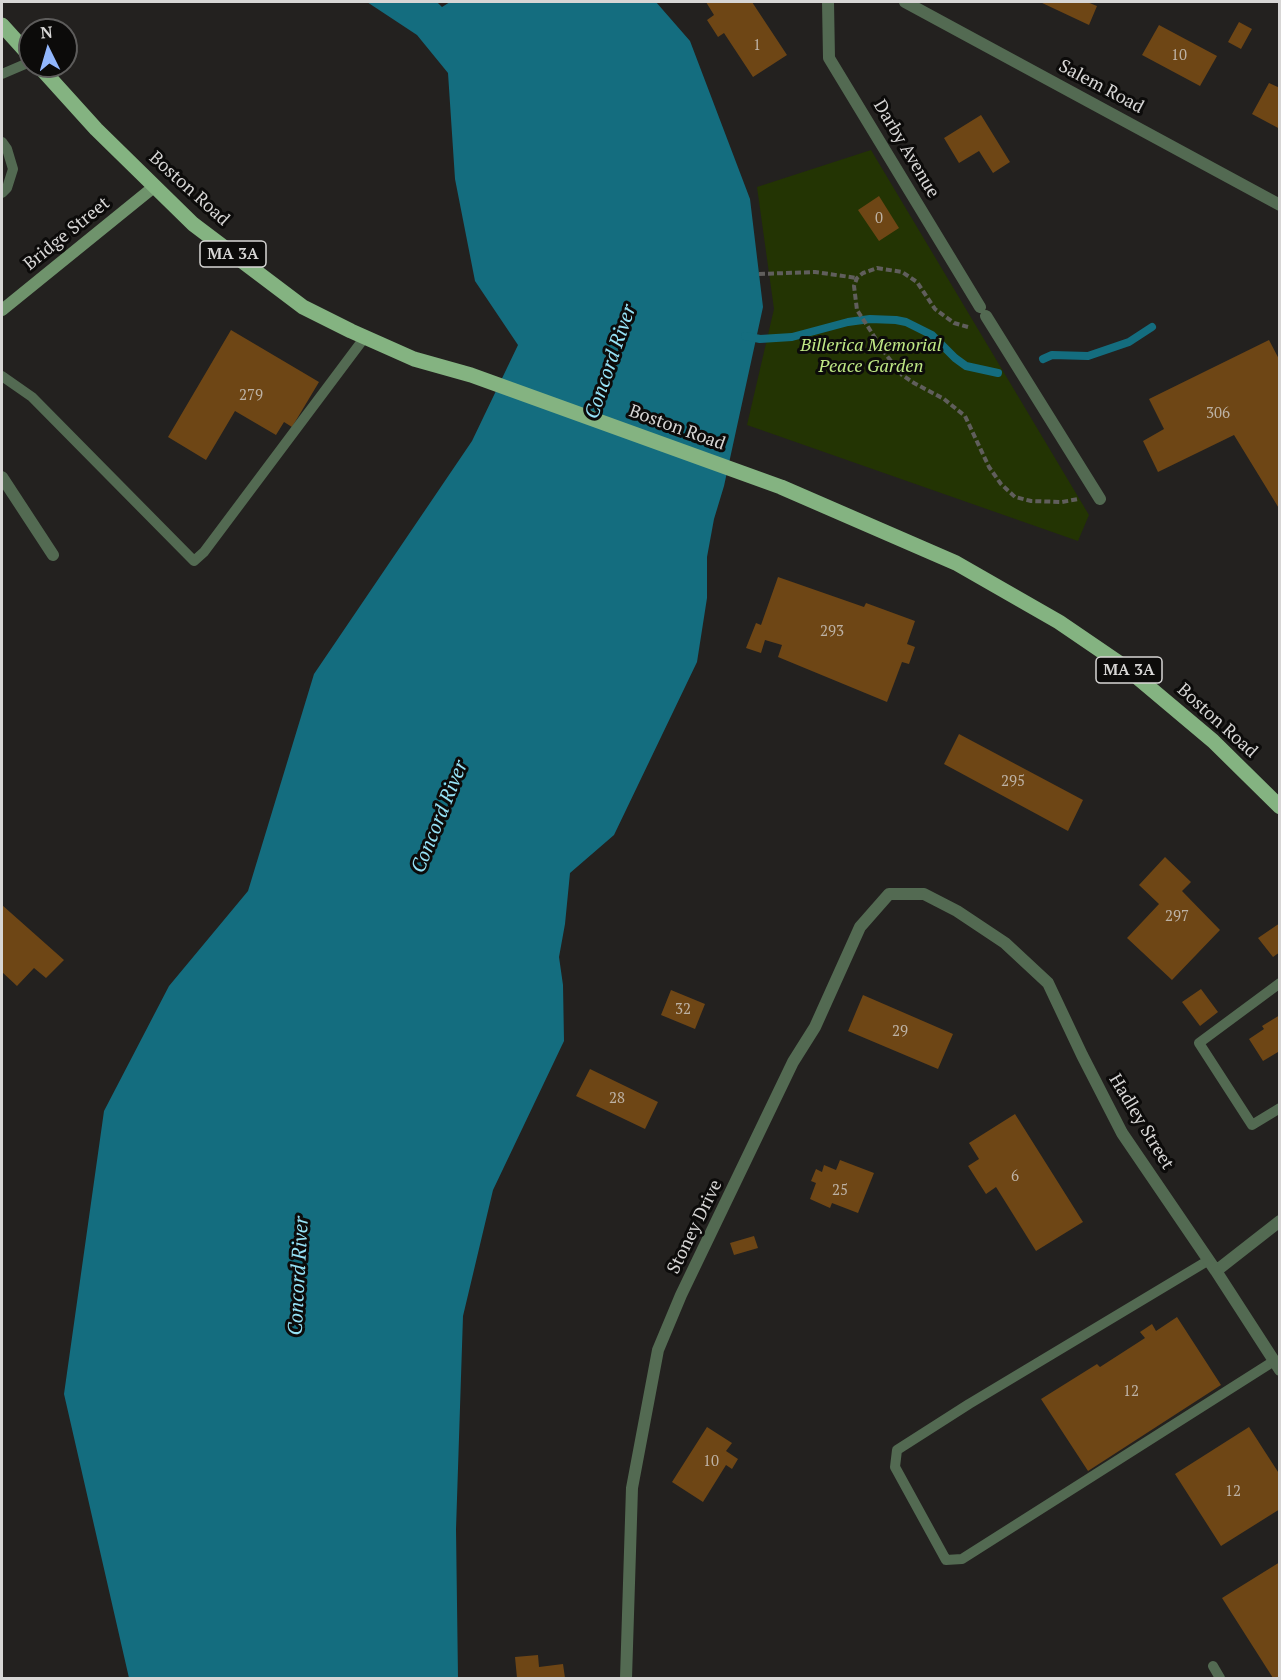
<!DOCTYPE html>
<style>
body{margin:0}
#map{position:relative;width:1281px;height:1680px;overflow:hidden;background:#23211f;font-family:"PT Serif",serif}
canvas{display:block}
.frame{position:absolute;inset:0;border:3px solid #d7d6d5;pointer-events:none}
.north{position:absolute;left:18px;top:18px;width:60px;height:60px;box-sizing:border-box;background:#0c0b0a;border:2px solid #5d5c5b;border-radius:50%;rotate:355deg;font-size:16px;font-weight:700;line-height:24px;text-align:center;color:#d7d6d5}
.north::after{content:'';display:block;margin:auto;width:21px;height:27px;background:#92b7fd;clip-path:polygon(50% 0,100% 100%,50% 72%,0 100%)}
</style>
<div id="map">
<canvas width="1281" height="1680"></canvas>
<div class="frame"></div>
<div class="north">N</div>
</div>
<script>
const c = document.querySelector('canvas').getContext('2d');
c.lineJoin = 'round';
function paint(path, color) { c.fillStyle = color; c.fill(path, 'evenodd'); }
const shape = rows => new Path2D(rows.map(r => 'M' + r).join(''));
function stroke(path, color, width, dash) { c.strokeStyle = color; c.lineWidth = width; c.lineCap = dash ? 'butt' : 'round'; c.setLineDash(dash || []); c.stroke(path); }
function write(font, color, halo, rows, align = 'center') {
  c.font = font + ' "PT Serif",serif'; c.lineWidth = 6; c.setLineDash([]); c.textBaseline = 'middle'; c.strokeStyle = halo; c.fillStyle = color; for (const [text, x, y, turn = 0] of rows) {
    c.save(); c.translate(x, y); c.rotate((+turn || 0) * Math.PI / 180); c.textAlign = isNaN(turn) ? turn : align; if (halo) c.strokeText(text, 0, 0); c.fillText(text, 0, 0); c.restore();
  }
}
paint(shape([
 [871,150,1089,515,1078,541,747,425,774,309,757,187]
]), '#233403');
paint(shape([
 [367,2,437,2,442,7,450,2,656,2,690,41,750,199,763,307,724,486,714,519,707,557,707,598,697,662,614,835,570,873,565,924,559,957,563,985,564,1041,493,1190,463,1316,456,1529,458,1678,129,1678,64,1394,104,1111,169,986,248,891,314,674,472,441,518,345,475,281,455,179,448,73,417,35]
]), '#146d7f');
stroke(shape([
 [745,336,760,339,792,337,848,322,870,319,896,320,906,322,932,335,955,358,966,366,998,373],
 [1043,359,1052,355,1088,356,1129,342,1152,327]
]), '#146d7f', 8);
paint(shape([
 [706,2,752,2,787,55,753,77,724,33,718,37,707,20,714,15],
 [1040,2,1087,2,1097,6,1089,25],
 [1239,22,1252,29,1241,49,1228,42],
 [1159,25,1217,56,1200,86,1142,55],
 [1269,83,1280,88,1280,129,1252,114],
 [981,115,1010,162,993,173,979,151,959,163,944,138],
 [879,196,899,228,879,241,858,210],
 [231,330,319,382,292,427,284,422,276,435,235,411,206,460,168,437],
 [1269,340,1280,361,1280,510,1234,435,1158,472,1143,441,1164,429,1149,399],
 [778,577,864,607,866,603,915,621,907,644,915,647,909,664,902,662,887,702,778,657,782,645,765,640,761,653,746,648,756,623,761,625],
 [959,734,1083,800,1068,831,944,764],
 [1165,857,1191,882,1182,891,1220,930,1172,980,1127,938,1159,904,1139,885],
 [2,905,64,960,46,978,34,968,17,986,2,972],
 [1280,923,1280,952,1273,957,1258,938],
 [1201,989,1218,1012,1200,1026,1182,1002],
 [671,990,705,1004,695,1029,661,1015],
 [863,995,953,1034,938,1069,848,1031],
 [1280,1015,1280,1055,1278,1052,1263,1061,1249,1039,1264,1029,1262,1026],
 [590,1069,658,1102,645,1129,576,1096],
 [1015,1114,1083,1222,1036,1251,996,1187,986,1194,968,1166,979,1159,969,1143],
 [840,1160,874,1173,858,1213,832,1203,830,1208,810,1199,816,1183,811,1181,816,1169,822,1172,824,1165,836,1170],
 [754,1236,758,1248,734,1255,730,1243],
 [1177,1317,1221,1385,1088,1471,1041,1399,1097,1364,1100,1367,1145,1338,1140,1332,1152,1324,1156,1331],
 [707,1427,732,1443,726,1451,738,1459,732,1469,726,1465,703,1502,672,1482],
 [1249,1427,1280,1475,1280,1509,1221,1546,1175,1474],
 [1280,1562,1280,1678,1273,1678,1222,1598],
 [538,1655,539,1667,563,1664,565,1678,517,1678,515,1657]
]), '#6e4615');
stroke(shape([
 [759,274,815,272,857,278],
 [968,327,954,323,935,309,917,282,902,272,877,268,863,273,857,278,854,286,857,310,887,356,902,375,914,383,944,399,965,416,989,467,1001,484,1015,497,1031,501,1062,502,1078,499]
]), '#605e5c', 4, [6, 3]);
stroke(shape([
 [2,74,30,62],
 [2,142,7,149,13,169,7,188,2,193],
 [2,376,32,397,194,561,204,552,365,337],
 [1280,983,1199,1043,1252,1125,1280,1108],
 [1209,1260,969,1404,897,1450,895,1467,946,1560,962,1559,1274,1361],
 [1213,1666,1220,1678]
]), '#536a52', 10);
stroke(shape([
 [828,2,829,58,980,307],
 [905,2,1280,205],
 [986,316,1100,499],
 [2,477,53,555],
 [1216,1271,1280,1221],
 [626,1678,632,1488,658,1350,681,1295,793,1062,815,1027,860,927,889,894,924,894,957,911,1005,943,1048,983,1082,1055,1122,1133,1216,1271,1280,1370]
]), '#536a52', 12);
stroke(shape([
 [2,310,155,186]
]), '#6f936c', 12);
stroke(shape([
 [2,25,30,56],
 [39,66,96,129,193,224,303,307,351,331,414,359,471,375,781,487,956,563,1059,622,1125,667,1213,741,1280,807]
]), '#84b381', 15);
write('15px', '#bdb2a5', null, [
 ["1",757,46],
 ["10",1179,56],
 ["0",879,219],
 ["279",251,396],
 ["306",1218,414],
 ["293",832,632],
 ["295",1013,782],
 ["297",1177,917],
 ["32",683,1010],
 ["29",900,1032],
 ["28",617,1099],
 ["6",1015,1177],
 ["25",840,1191],
 ["12",1131,1392],
 ["10",711,1462],
 ["12",1233,1492]
]);
for (const [x, y, w] of [
 [233,254,66],
 [1129,670,66]
]) { const box = new Path2D(); box.roundRect(x - w / 2, y - 13, w, 26, 4.5); c.fillStyle = '#0c0b0a'; c.fill(box); stroke(box, '#d7d6d5', 1.5); }
write('bold 16px', '#d7d6d5', null, [
 ["MA 3A",233,254],
 ["MA 3A",1129,670]
]);
write('18px', '#d7d6d5', '#0c0b0a', [
 ["Salem Road",1101,87,28],
 ["Darby Avenue",906,149,59],
 ["Boston Road",189,189,42],
 ["Bridge Street",67,234,-39],
 ["Boston Road",677,428,20],
 ["Boston Road",1217,721,42],
 ["Hadley Street",1141,1122,59],
 ["Stoney Drive",695,1227,-64]
]);
write('italic 18px', '#bfe885', '#0c0b0a', [
 ["Billerica Memorial",871,346],
 ["Peace Garden",871,367]
]);
write('italic 20px', '#97e3f7', '#0c0b0a', [
 ["Concord River",611,362,-71],
 ["Concord River",440,817,-68],
 ["Concord River",299,1276,-87]
]);
</script>
